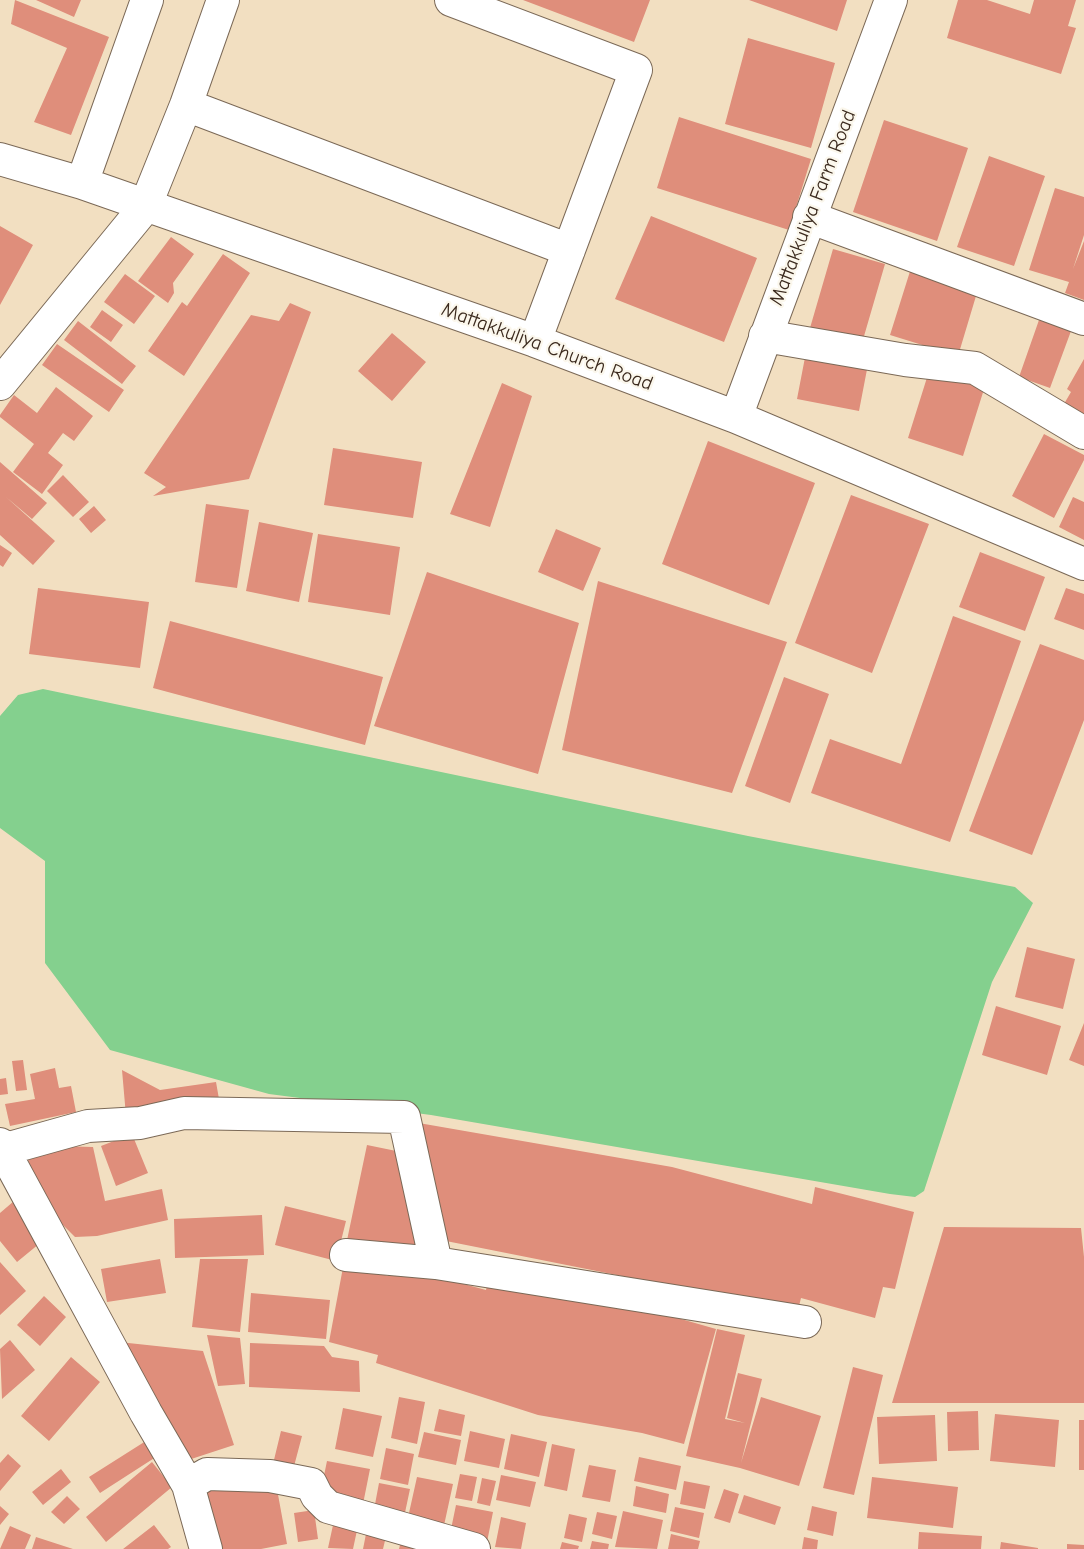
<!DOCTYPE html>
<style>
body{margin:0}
canvas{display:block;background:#f2dfc1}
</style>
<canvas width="1084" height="1549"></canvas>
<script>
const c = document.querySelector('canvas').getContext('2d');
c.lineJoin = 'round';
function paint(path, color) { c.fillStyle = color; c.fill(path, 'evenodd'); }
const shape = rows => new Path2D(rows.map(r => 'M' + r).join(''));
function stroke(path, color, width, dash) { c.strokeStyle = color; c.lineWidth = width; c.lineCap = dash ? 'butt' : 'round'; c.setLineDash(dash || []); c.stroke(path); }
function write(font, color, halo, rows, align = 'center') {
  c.font = font + ' "Comic Neue",sans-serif'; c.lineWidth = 4.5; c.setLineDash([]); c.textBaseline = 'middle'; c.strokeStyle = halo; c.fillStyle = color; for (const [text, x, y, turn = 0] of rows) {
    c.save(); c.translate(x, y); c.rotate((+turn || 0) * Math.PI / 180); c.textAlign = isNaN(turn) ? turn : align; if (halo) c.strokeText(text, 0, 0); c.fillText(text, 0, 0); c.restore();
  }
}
paint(shape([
 [43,689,748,836,1015,887,1033,903,992,982,924,1191,915,1197,890,1194,431,1115,269,1094,110,1050,45,963,45,861,0,828,0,716,18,695]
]), '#84d08e');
paint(shape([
 [15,0,109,37,71,135,34,122,67,48,11,24],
 [36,0,81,0,74,17],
 [523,0,650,0,634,42],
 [749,0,847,0,837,31],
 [958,0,987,0,1030,14,1034,0,1076,0,1068,26,1076,28,1061,74,947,38],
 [748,38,835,63,811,148,725,124],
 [679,117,811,159,789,230,657,188],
 [884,120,968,148,937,241,853,212],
 [989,156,1045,176,1014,266,957,247],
 [1055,188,1084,197,1084,235,1073,269,1084,241,1084,300,1065,293,1069,282,1029,270],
 [651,216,757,258,724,342,615,299],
 [0,226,33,245,0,305],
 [171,237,194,254,173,283,174,293,168,303,138,281],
 [833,249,885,264,862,343,810,328],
 [223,254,250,273,184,376,148,351,182,302,187,306],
 [912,265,979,286,958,356,890,335],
 [125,274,155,296,134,324,104,302],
 [290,303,311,312,249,479,153,496,166,487,144,473,251,315,279,321],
 [102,310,123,325,111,342,90,327],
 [1039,320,1071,331,1050,388,1019,377],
 [78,321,136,366,122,384,64,340],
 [392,333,426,362,392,401,358,371],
 [57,344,124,390,109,412,42,365],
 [807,347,869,359,859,411,797,399],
 [1084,359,1084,422,1061,409,1071,392,1067,389],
 [930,368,985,386,963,456,908,438],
 [502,383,532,396,490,527,450,514],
 [56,387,93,416,74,441,63,433,48,453,63,465,42,494,13,472,34,444,0,417,0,415,14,395,37,413],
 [1044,434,1084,455,1084,460,1054,518,1012,496],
 [708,441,815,483,769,605,662,564],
 [333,448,422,462,413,518,324,505],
 [0,462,47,503,32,519,6,497,55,541,33,565,0,535],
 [63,475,89,502,73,517,47,491],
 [851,495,929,524,872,673,795,643],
 [1073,497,1084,502,1084,540,1059,527],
 [206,504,249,510,237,588,195,582],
 [94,506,106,520,91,533,79,519],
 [259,522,313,533,299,602,246,591],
 [556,529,601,548,583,591,538,572],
 [318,534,400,547,390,615,308,602],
 [0,545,12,553,3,567,0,565],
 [980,552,1045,577,1025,631,959,607],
 [427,572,579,623,538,774,374,726],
 [598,581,787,642,732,793,562,750],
 [38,588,149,602,140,668,29,654],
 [1066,588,1084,594,1084,630,1054,619],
 [953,616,1021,641,950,842,811,793,830,739,901,764],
 [170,621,383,677,365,745,153,688],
 [1040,644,1084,660,1084,720,1032,855,969,831],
 [784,677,829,694,790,803,745,786],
 [1027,947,1075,959,1063,1009,1015,997],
 [996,1006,1061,1026,1047,1075,982,1055],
 [1084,1023,1084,1066,1069,1060],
 [23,1060,27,1090,16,1091,12,1061],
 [55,1068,59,1088,71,1086,76,1112,10,1126,5,1104,35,1099,30,1074],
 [122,1070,160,1090,216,1082,219,1099,126,1116],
 [6,1078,8,1094,0,1095,0,1079],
 [413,1122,672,1167,812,1204,815,1187,914,1212,895,1289,883,1287,875,1318,801,1298,797,1314,642,1280,446,1241],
 [132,1134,148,1173,116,1186,101,1146],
 [367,1145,406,1153,423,1258,346,1245],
 [57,1146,93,1147,105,1201,162,1189,168,1220,97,1236,75,1237,50,1212,35,1186,27,1156],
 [14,1201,45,1239,17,1262,0,1241,0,1213],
 [285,1206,346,1221,336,1261,275,1245],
 [262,1215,264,1255,175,1258,174,1219],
 [944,1227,1081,1228,1084,1257,1084,1403,892,1403],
 [160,1259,166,1293,107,1302,101,1269],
 [200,1259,248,1259,240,1332,192,1327],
 [0,1262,26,1291,0,1315],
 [344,1262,388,1276,389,1264,486,1290,488,1281,674,1317,716,1329,684,1444,642,1433,538,1415,376,1363,378,1355,329,1342],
 [251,1293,330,1300,326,1339,248,1332],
 [44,1296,66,1317,40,1346,17,1325],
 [717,1329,745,1335,725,1419,745,1423,727,1418,738,1373,762,1379,741,1463,761,1397,821,1416,799,1486,740,1468,686,1456],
 [207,1335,240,1338,245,1384,218,1386],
 [10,1340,35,1370,2,1399,0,1349],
 [119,1342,203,1351,234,1445,179,1463],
 [250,1343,324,1346,332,1357,359,1361,360,1392,249,1387],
 [71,1357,100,1382,49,1441,21,1416],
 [853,1367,883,1375,854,1495,823,1488],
 [399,1397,425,1402,417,1444,391,1438],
 [343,1408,382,1416,373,1457,335,1449],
 [439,1409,465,1415,461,1436,434,1431],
 [978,1411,979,1450,948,1451,947,1412],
 [995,1414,1059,1420,1055,1467,990,1461],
 [935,1415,937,1461,879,1464,877,1417],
 [1079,1420,1084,1420,1084,1470,1079,1470],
 [281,1431,302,1436,293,1470,273,1464],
 [470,1431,505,1439,499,1468,464,1461],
 [424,1432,461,1440,456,1465,418,1457],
 [511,1434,547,1442,539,1477,504,1469],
 [149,1439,159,1455,100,1493,89,1477],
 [552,1444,575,1449,567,1491,544,1486],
 [386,1448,414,1454,408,1485,380,1479],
 [8,1454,21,1466,0,1491,0,1463],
 [639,1457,681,1466,676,1490,634,1481],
 [327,1461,370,1469,363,1504,320,1495],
 [152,1462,172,1487,106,1542,86,1517],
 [589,1465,616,1470,610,1502,582,1497],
 [61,1469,71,1482,43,1505,32,1492],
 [460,1474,477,1477,472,1501,455,1498],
 [501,1475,536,1482,530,1507,496,1500],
 [417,1477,453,1484,443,1530,407,1522],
 [872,1477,958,1487,953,1528,867,1518],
 [482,1478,496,1481,490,1506,477,1503],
 [684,1481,710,1486,705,1509,680,1504],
 [379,1483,410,1489,403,1522,373,1515],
 [205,1484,253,1485,262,1492,277,1489,287,1544,261,1549,211,1549],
 [636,1486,669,1494,666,1513,633,1506],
 [724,1489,739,1494,730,1523,714,1518],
 [744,1495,781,1507,775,1525,738,1513],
 [67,1496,80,1509,64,1524,51,1512],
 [456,1505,493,1512,487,1542,450,1534],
 [0,1506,9,1514,0,1525],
 [812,1506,837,1512,833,1536,807,1530],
 [675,1507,704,1513,699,1538,670,1531],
 [314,1510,318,1539,298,1542,294,1513],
 [623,1511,663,1520,657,1549,615,1547],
 [597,1512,617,1516,612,1539,592,1534],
 [569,1514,587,1518,582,1542,564,1538],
 [335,1516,359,1521,353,1549,328,1548],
 [501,1517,526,1523,521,1549,495,1547],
 [368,1524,388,1528,383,1549,363,1549],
 [154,1525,171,1547,168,1549,123,1549],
 [10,1526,31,1535,25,1549,0,1549],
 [919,1532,982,1536,981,1549,918,1549],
 [671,1534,700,1541,698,1549,668,1549],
 [36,1537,73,1549,32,1549],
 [804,1537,818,1540,817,1549,802,1549],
 [401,1541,421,1549,399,1549],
 [592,1541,609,1544,608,1549,590,1549],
 [562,1542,579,1546,578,1549,560,1549],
 [1001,1542,1038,1548,1038,1549,1000,1549],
 [1067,1544,1084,1545,1084,1549,1067,1549]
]), '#df8e7b');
const minor = shape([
 [451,0,636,70,535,341],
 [186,105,569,250],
 [0,159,82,183,535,341,736,417,1084,564],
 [82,183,147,0],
 [809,217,1084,319],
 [765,336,905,360,975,368,1084,433],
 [0,384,145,207,186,105,223,0],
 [736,417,891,0],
 [0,1144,146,1413,188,1485,206,1549],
 [2,1150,88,1126,140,1123,184,1113,404,1117,436,1263,805,1322],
 [346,1255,436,1263],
 [188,1485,207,1474,270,1476,311,1484,317,1496,328,1507,474,1549]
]);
stroke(minor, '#7b6957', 34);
stroke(minor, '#fff', 32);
write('20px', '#3b2a1e', '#fbf7ec', [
 ["Mattakkuliya Farm Road",813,208,-69],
 ["Mattakkuliya Church Road",547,347,20]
]);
</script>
